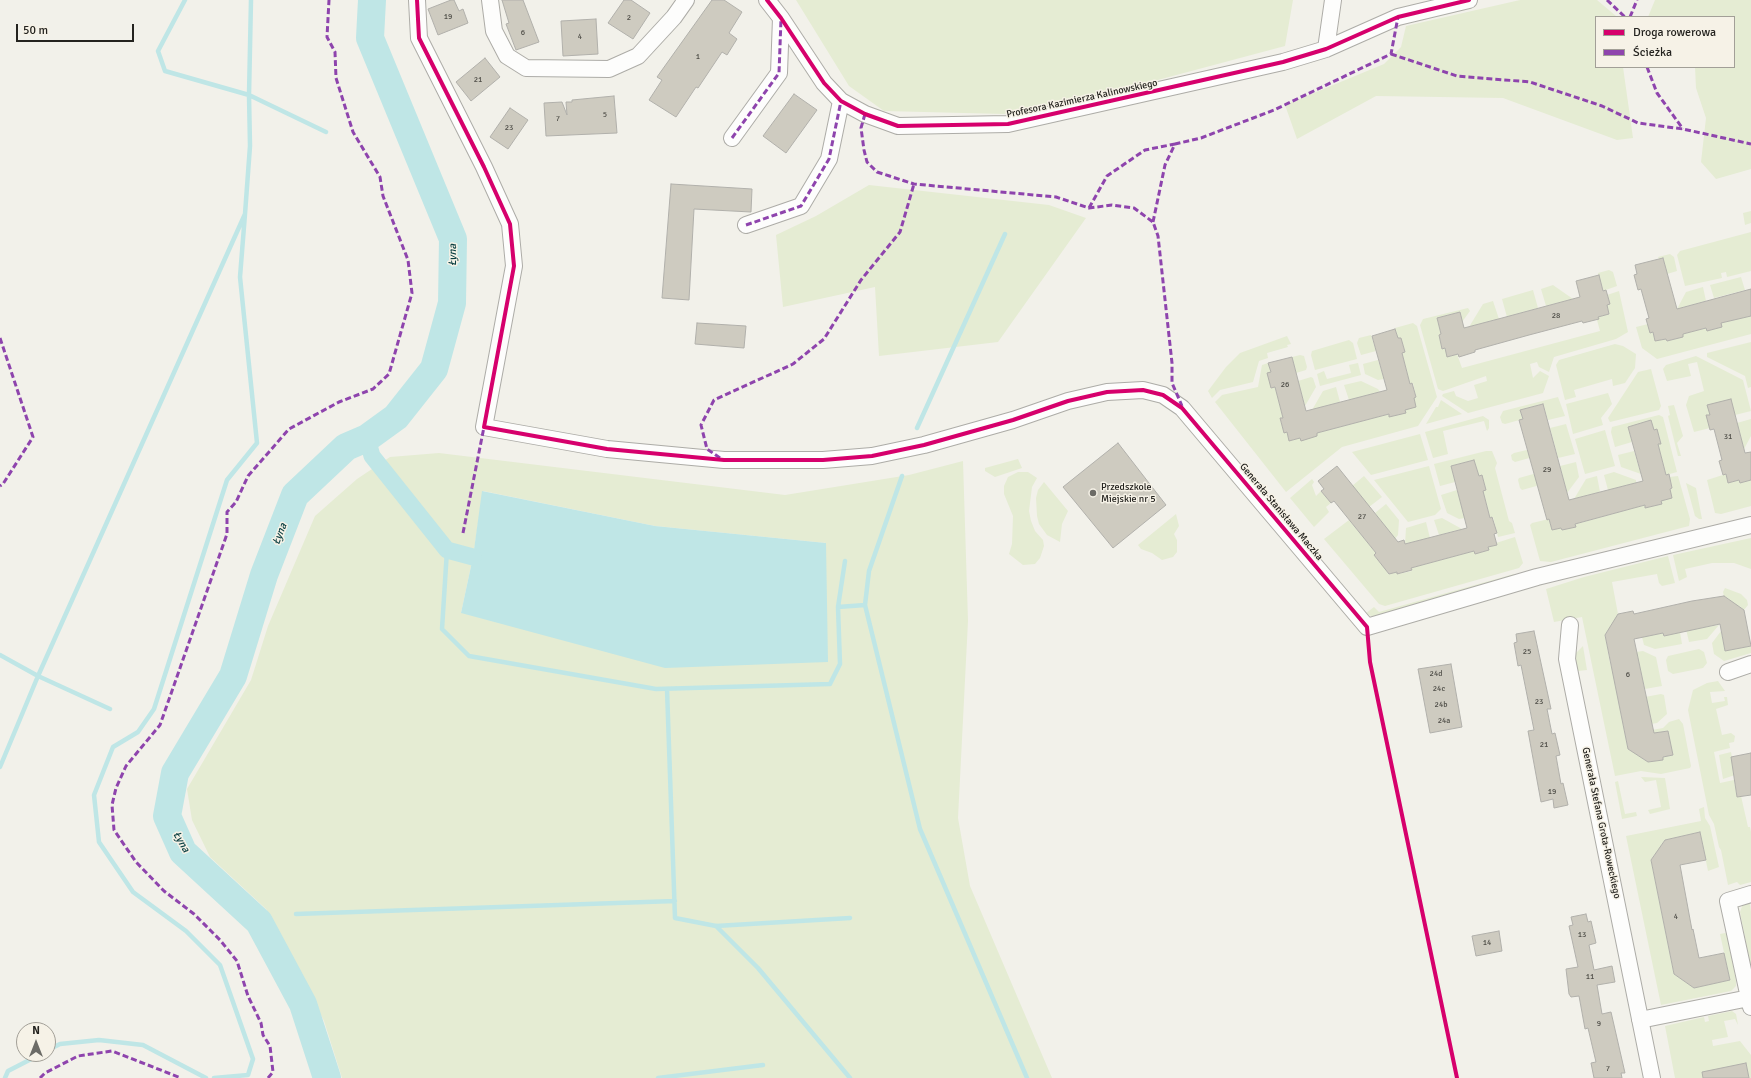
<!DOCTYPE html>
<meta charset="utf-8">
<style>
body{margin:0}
#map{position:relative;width:1751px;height:1078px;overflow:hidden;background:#f2f1ea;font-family:Signika,sans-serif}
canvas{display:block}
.legend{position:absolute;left:1595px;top:16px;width:140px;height:52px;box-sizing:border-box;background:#f6f2e7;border:1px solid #a29f97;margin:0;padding:5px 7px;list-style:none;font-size:12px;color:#24231f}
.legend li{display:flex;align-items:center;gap:8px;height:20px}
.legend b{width:20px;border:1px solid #a29f97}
.north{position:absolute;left:16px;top:1022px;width:40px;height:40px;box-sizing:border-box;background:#f6f2e7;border:1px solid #a29f97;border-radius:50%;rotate:0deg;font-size:11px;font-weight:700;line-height:16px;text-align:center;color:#24231f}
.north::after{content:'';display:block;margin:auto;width:14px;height:18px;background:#6c6b66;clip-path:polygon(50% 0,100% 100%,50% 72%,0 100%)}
.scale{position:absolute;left:16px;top:24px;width:118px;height:18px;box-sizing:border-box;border:2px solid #24231f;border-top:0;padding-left:5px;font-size:12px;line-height:14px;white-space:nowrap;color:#24231f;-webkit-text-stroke:3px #f6f2e7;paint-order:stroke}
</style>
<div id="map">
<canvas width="1751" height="1078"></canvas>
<ul class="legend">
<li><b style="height:5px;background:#d6006c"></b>Droga rowerowa</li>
<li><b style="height:5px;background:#8e44ad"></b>Ścieżka</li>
</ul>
<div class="north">N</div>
<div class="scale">50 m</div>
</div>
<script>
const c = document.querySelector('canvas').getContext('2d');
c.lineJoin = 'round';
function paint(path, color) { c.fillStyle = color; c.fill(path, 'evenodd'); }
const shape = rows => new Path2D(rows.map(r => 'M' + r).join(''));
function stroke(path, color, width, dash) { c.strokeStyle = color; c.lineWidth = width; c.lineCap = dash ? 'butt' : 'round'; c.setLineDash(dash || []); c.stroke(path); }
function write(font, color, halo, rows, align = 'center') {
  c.font = font + ' Signika,sans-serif'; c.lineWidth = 3; c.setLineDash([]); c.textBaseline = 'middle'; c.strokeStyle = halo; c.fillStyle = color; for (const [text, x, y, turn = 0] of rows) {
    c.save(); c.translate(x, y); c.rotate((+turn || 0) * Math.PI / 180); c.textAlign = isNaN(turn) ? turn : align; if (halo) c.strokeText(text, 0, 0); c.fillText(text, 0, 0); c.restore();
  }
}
paint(shape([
 [796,0,1293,0,1285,46,1109,93,1004,114,884,111,849,86],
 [1520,0,1597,0,1616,16,1616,17,1596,17,1596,67,1623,67,1633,138,1617,140,1503,98,1376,96,1297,139,1285,105,1384,64,1401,47,1406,26],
 [1655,0,1751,0,1751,169,1716,179,1701,162,1706,118,1696,88,1695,67,1734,67,1734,17,1648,17],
 [869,185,1049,205,1086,218,998,342,879,356,875,287,783,307,776,235,816,216],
 [1751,211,1751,223,1745,225,1743,213],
 [1751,232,1751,271,1727,277,1726,272,1721,273,1722,278,1685,286,1677,255,1680,251],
 [1670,254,1674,257,1677,271,1667,274,1663,258,1659,259,1658,257],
 [1609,270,1613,272,1617,286,1603,291,1598,273],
 [1741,277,1745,290,1714,298,1710,285],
 [1553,285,1573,299,1546,306,1541,289],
 [1703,287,1706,301,1677,309,1686,292],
 [1533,290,1538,308,1507,317,1502,299],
 [1619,291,1628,332,1616,339,1554,357,1549,372,1539,367,1537,362,1530,364,1533,378,1540,371,1549,376,1543,393,1468,413,1442,396,1443,394,1454,391,1456,396,1468,401,1478,398,1474,385,1487,381,1486,376,1443,391,1438,389,1420,325,1423,319,1468,308,1470,311,1462,322,1460,312,1437,319,1441,334,1439,335,1442,349,1445,348,1448,357,1457,354,1462,368,1600,331,1597,320,1598,317,1609,314,1607,305,1610,304,1607,295],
 [1493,301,1499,319,1469,327,1483,304],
 [1751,316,1751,334,1657,359,1642,348,1636,327,1648,324,1650,333,1653,332,1655,341,1666,339,1667,341,1683,337,1683,334,1706,328,1707,331,1721,327,1721,323],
 [1413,323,1417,326,1437,397,1418,426,1342,447,1286,492,1215,402,1222,395,1258,387,1262,365,1268,363,1271,372,1271,388,1275,387,1283,418,1280,419,1284,432,1287,432,1289,441,1300,438,1301,440,1317,436,1317,433,1389,414,1389,417,1406,412,1405,410,1414,398,1416,397,1413,383,1410,384,1402,353,1405,352,1401,338,1398,338,1395,328],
 [1371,335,1376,351,1361,355,1357,343,1359,338],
 [1287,336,1291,344,1287,345,1288,347,1267,353,1268,358,1259,361,1253,382,1220,390,1212,398,1208,391,1226,367,1240,353],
 [1349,340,1353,343,1357,359,1315,370,1311,355,1312,351],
 [1751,342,1751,387,1748,388,1745,376,1707,357,1707,353],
 [1615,344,1623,346,1636,354,1635,368,1625,383,1613,386,1612,379,1574,390,1576,397,1565,400,1556,365,1559,360],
 [1300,355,1304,356,1307,367,1306,370,1296,373,1292,357],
 [1696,356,1743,380,1751,411,1735,415,1707,415,1710,428,1694,432,1686,405,1689,396,1704,391,1697,362,1688,364,1691,376,1667,381,1663,369,1666,365],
 [1378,360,1384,379,1378,380,1365,374,1363,364],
 [1358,363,1361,375,1320,386,1317,374,1324,371,1327,379,1351,373,1349,365],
 [1651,369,1661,406,1659,410,1610,422,1608,418,1638,372],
 [1311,377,1313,378,1316,387,1305,406,1298,381],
 [1361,381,1378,389,1380,392,1349,400,1344,385],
 [1336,387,1340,402,1312,410,1323,391],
 [1608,393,1612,404,1601,418,1603,425,1573,434,1566,404],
 [1558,397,1565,416,1548,420,1543,404,1520,410,1523,419,1505,424,1502,423,1500,417,1503,411],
 [1441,400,1462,414,1426,424,1436,407,1438,407],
 [1674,405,1683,436,1677,443,1681,456,1678,456,1668,416,1670,415,1668,406],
 [1659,415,1663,417,1677,472,1666,475,1658,444,1661,443,1657,429,1654,430,1651,421,1628,427,1632,442,1615,447,1611,432,1612,427],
 [1483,416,1489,420,1489,428,1487,431,1484,421,1443,431,1448,454,1433,458,1425,432],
 [1751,419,1751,436,1744,449,1737,423],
 [1566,424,1575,454,1558,458,1550,428],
 [1605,430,1615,466,1585,474,1575,439],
 [1420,434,1428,460,1371,475,1352,452],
 [1531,449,1533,457,1515,462,1512,460,1511,455,1514,453],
 [1486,451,1492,451,1497,463,1495,468,1509,521,1512,523,1515,533,1498,537,1493,517,1490,517,1483,491,1486,490,1482,475,1479,476,1474,460,1451,466,1455,482,1440,486,1434,464],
 [1634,451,1641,474,1621,467,1618,455],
 [439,453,785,495,909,475,963,461,968,621,958,818,970,886,1052,1078,342,1078,324,1021,266,909,210,857,192,820,187,789,251,680,268,626,315,516,357,479,390,457],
 [483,491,655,526,826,543,461,613,473,557],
 [1018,459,1022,468,995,477,985,471,985,468],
 [1576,462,1579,477,1567,493,1560,466],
 [1429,466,1441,509,1435,515,1408,522,1374,480],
 [1018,472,1028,472,1037,478,1032,487,1029,511,1031,521,1035,531,1043,540,1044,546,1040,558,1035,564,1023,565,1009,554,1012,544,1013,516,1004,494,1004,486,1008,477],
 [1614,472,1636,480,1636,483,1608,490,1604,475],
 [1537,473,1540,485,1522,490,1520,488,1518,480,1519,478],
 [1726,474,1728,483,1739,480,1740,483,1751,480,1751,506,1721,514,1715,513,1707,480],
 [1364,476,1382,497,1369,507,1352,486],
 [1597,476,1600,492,1574,499,1586,479],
 [1678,476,1690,519,1689,526,1551,562,1540,561,1530,525,1532,523,1549,519,1552,530,1561,528,1562,530,1576,527,1576,524,1645,505,1645,508,1661,504,1661,501,1672,488,1669,477],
 [1312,479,1314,482,1312,485,1316,496,1321,491,1331,503,1326,507,1329,512,1314,527,1290,498],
 [1044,482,1068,511,1062,524,1060,542,1047,535,1039,524,1037,516,1036,498,1038,490],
 [1686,483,1696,488,1702,519,1699,519,1695,516],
 [1457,490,1465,518,1459,519,1447,513,1441,495],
 [1386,504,1399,520,1398,535,1395,539,1375,513],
 [1176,514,1179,526,1174,534,1177,540,1177,552,1173,557,1162,560,1152,553,1141,549,1138,545],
 [1442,518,1462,529,1439,535,1434,520],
 [1349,520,1376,553,1374,555,1382,565,1385,563,1388,574,1397,572,1398,574,1412,571,1411,568,1474,551,1475,554,1489,550,1488,547,1497,545,1496,543,1515,537,1523,563,1519,568,1385,606,1379,604,1324,539],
 [1426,522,1430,538,1405,544,1406,528],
 [1751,538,1751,569,1734,563,1712,563,1685,569,1687,577,1679,581,1673,555],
 [1668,556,1675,583,1662,586,1659,583,1657,574,1612,582,1618,614,1616,623,1611,624,1612,628,1608,630,1605,635,1610,663,1617,683,1615,684,1628,749,1633,752,1637,752,1638,756,1642,755,1643,759,1648,762,1663,760,1663,757,1672,755,1668,731,1653,734,1652,730,1663,728,1669,722,1679,719,1683,724,1691,766,1690,768,1661,774,1641,771,1615,776,1582,617,1554,622,1546,589,1584,577],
 [1514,574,1515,578,1378,618,1365,614,1374,607,1379,612],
 [1725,588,1741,594,1747,600,1748,605,1744,610,1739,606,1735,607,1734,603,1730,603,1729,599,1724,596,1723,592],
 [1719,625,1707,639,1689,642,1686,629,1701,628],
 [1721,631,1725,651,1751,646,1751,653,1724,661,1714,654,1712,643],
 [1680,632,1682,644,1655,649,1644,645,1642,637,1663,633,1664,636],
 [1583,646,1587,670,1578,671,1575,662,1575,654],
 [1699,649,1704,652,1707,663,1703,668,1673,674,1668,671,1666,660,1668,656],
 [1643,651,1656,657,1662,686,1645,689,1636,652],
 [1718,681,1725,691,1710,692,1712,703,1725,701,1724,697,1727,697,1728,705,1716,709,1722,735,1731,733,1735,736,1734,742,1729,743,1730,748,1714,752,1720,783,1734,780,1737,797,1741,796,1748,827,1750,827,1751,832,1751,882,1740,885,1737,882,1728,885,1721,850,1719,847,1714,824,1709,815,1688,710,1693,690,1707,683],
 [1661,694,1664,695,1667,714,1657,723,1651,724,1645,697],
 [1731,752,1735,775,1723,779,1719,755],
 [1641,777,1665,778,1670,809,1650,814,1648,810,1661,807,1656,780,1645,782],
 [1618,781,1625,814,1636,812,1637,816,1622,819,1615,782],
 [1704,807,1705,818,1710,826,1719,867,1708,871,1700,832,1665,840,1661,845,1662,849,1657,850,1658,854,1654,855,1651,860,1674,974,1694,988,1730,980,1720,934,1725,933,1727,934,1736,981,1736,986,1731,991,1661,1005,1626,836,1701,821,1699,809],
 [1749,897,1751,912,1751,968,1740,912,1744,901],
 [1732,1011,1736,1014,1738,1025,1735,1019,1724,1021,1728,1037,1712,1040,1713,1046,1740,1041,1751,1055,1751,1078,1749,1078,1746,1063,1707,1078,1675,1078,1665,1026,1704,1017,1705,1022,1709,1021,1708,1016]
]), '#e5ecd3');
paint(shape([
 [482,491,655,526,826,543,828,662,665,668,461,613,473,557]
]), '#bfe6e6');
stroke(shape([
 [185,0,158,51,165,71,249,95,326,132],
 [917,428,1005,234],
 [902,476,869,571,865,605,920,829,1027,1078],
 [447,550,442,629,469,656,656,689,830,684,840,664,838,607,845,561],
 [838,607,865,605],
 [0,655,38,676,110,709],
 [667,689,675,918,716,926,850,918],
 [0,767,38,676,245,214,250,146,249,95,251,0],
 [296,914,675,901],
 [716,926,758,968,850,1078],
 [48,1050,60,1044,99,1040,143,1045,206,1078],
 [5,1078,8,1071,41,1054],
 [214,1078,248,1075,253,1059,220,965,186,931,133,892,99,842,94,795,113,747,138,732,154,709,227,480,257,443,240,277,245,214],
 [658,1078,763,1065]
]), '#bfe6e6', 4.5);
stroke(shape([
 [367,438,372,456,447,550,473,557]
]), '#bfe6e6', 17);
stroke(shape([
 [327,1078,303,1004,259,922,183,852,167,816,175,773,233,676,264,575,295,495,346,447,367,438,396,417,434,369,452,303,453,239,370,38,372,0]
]), '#bfe6e6', 28);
const building = shape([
 [451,0,454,0,459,11,463,9,468,23,438,35,428,9,451,0],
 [502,0,523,0,539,42,516,50,506,24,509,23,502,0],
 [624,0,631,0,650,13,633,39,608,23,624,0],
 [712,0,724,0,742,12,729,33,737,39,727,55,722,52,698,88,696,87,676,117,649,100,662,80,657,77,712,0],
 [596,19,598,54,563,56,561,21,596,19],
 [485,58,500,77,471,101,456,82,485,58],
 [794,94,817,110,786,153,763,136,794,94],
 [614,96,617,133,546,136,544,103,562,102,567,115,566,102,572,102,572,100,614,96],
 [510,108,528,120,508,149,490,137,510,108],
 [671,184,752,189,751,212,694,209,689,300,662,298,671,184],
 [1663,258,1677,309,1751,289,1751,316,1721,323,1722,327,1707,331,1706,328,1683,334,1683,337,1667,341,1666,339,1655,341,1653,332,1650,333,1646,319,1649,318,1641,289,1638,290,1634,275,1637,274,1635,265,1663,258],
 [1599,275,1603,291,1606,290,1610,304,1607,305,1609,314,1598,317,1599,319,1583,323,1582,321,1529,335,1475,350,1475,352,1459,357,1458,354,1447,357,1445,348,1442,349,1439,335,1441,334,1437,318,1460,312,1464,328,1502,318,1580,297,1576,281,1599,275],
 [697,323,746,326,744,348,695,344,697,323],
 [1395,329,1398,338,1401,338,1405,352,1402,353,1410,384,1412,383,1416,397,1414,398,1416,407,1405,410,1406,413,1389,417,1389,414,1317,433,1317,436,1301,441,1300,438,1289,441,1287,432,1284,433,1280,418,1283,418,1275,387,1271,388,1267,373,1271,372,1268,363,1292,357,1306,411,1387,390,1372,336,1395,329],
 [1731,399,1745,453,1751,452,1751,480,1740,483,1739,480,1728,483,1726,474,1723,475,1719,461,1722,460,1714,429,1710,430,1706,415,1710,415,1707,405,1731,399],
 [1543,404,1569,500,1643,481,1628,427,1651,420,1654,430,1657,429,1661,444,1658,444,1666,475,1669,474,1672,488,1670,489,1672,498,1661,501,1662,504,1645,508,1645,505,1575,524,1576,527,1562,530,1561,528,1552,530,1549,519,1547,520,1519,420,1523,419,1520,410,1543,404],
 [1118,443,1166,505,1113,548,1063,487,1118,443],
 [1474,460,1479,476,1482,475,1486,490,1483,491,1490,518,1492,517,1497,533,1494,534,1497,545,1488,547,1489,550,1475,554,1474,551,1411,568,1412,570,1397,574,1397,572,1389,574,1374,555,1376,553,1334,501,1331,503,1321,491,1324,489,1318,481,1337,466,1398,542,1404,540,1405,544,1467,528,1451,466,1474,460],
 [1724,596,1744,610,1751,646,1725,651,1720,624,1664,636,1663,633,1634,639,1654,733,1668,731,1673,755,1663,757,1663,760,1648,762,1628,749,1605,635,1618,614,1633,611,1634,614,1692,601,1724,596],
 [1534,631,1551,709,1547,709,1552,734,1555,733,1560,755,1556,756,1561,784,1563,783,1568,805,1554,808,1553,799,1541,802,1528,731,1534,730,1521,665,1518,666,1514,643,1517,642,1516,634,1534,631],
 [1451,664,1462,727,1430,733,1418,669,1451,664],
 [1751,753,1751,795,1737,797,1731,757,1751,753],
 [1700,832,1706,860,1680,865,1692,930,1693,929,1699,958,1724,953,1730,980,1694,988,1674,974,1651,860,1665,840,1700,832],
 [1586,914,1588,922,1591,921,1596,943,1589,945,1594,970,1612,966,1615,982,1597,985,1602,1014,1611,1012,1625,1073,1621,1073,1622,1078,1594,1078,1591,1063,1596,1062,1588,1028,1585,1029,1579,996,1571,997,1569,994,1566,969,1578,967,1569,926,1573,925,1571,917,1586,914],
 [1499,931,1502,951,1476,956,1472,936,1499,931],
 [1746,1063,1749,1078,1703,1078,1702,1072,1746,1063]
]);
paint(building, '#cecbc0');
stroke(building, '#b1b0ab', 1);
const minor = shape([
 [417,0,419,38,484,167,510,224,514,266,484,427,607,449,724,460,823,460,872,456,924,445,1013,420,1068,401,1107,392,1143,390,1163,395,1182,408,1367,627,1537,577,1751,525],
 [490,0,494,31,507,56,526,68,609,69,638,56,674,17,686,0],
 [767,0,781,18,824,83,841,101,865,114,898,126,1008,124,1283,62,1326,49,1398,17,1469,0],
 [1326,49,1333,0],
 [732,138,779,73,781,18],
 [746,225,801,206,829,159,841,101],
 [1570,625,1567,659,1652,1078],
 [1728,672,1751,664],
 [1751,894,1728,901,1751,1007],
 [1640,1020,1749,998]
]);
stroke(minor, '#adaca7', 18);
stroke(minor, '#fdfdfc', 16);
stroke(shape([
 [1607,0,1625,17],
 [1630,17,1637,0],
 [1391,54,1457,76,1530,82,1602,106,1638,123,1683,129,1751,144],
 [1647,67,1657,93,1683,129],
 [865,114,861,128,864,150,867,162,877,172,914,184,1056,197,1089,208,1112,205,1134,208,1153,222,1158,236,1172,363,1172,383,1182,406],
 [732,138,779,73,781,19],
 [1089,208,1107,176,1145,150,1175,144],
 [1153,222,1165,165,1175,144,1201,138,1274,110,1391,54,1398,17],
 [746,225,801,206,829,159,841,101],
 [0,338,33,437,3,484,0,486],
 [720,458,707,449,701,425,714,400,793,364,824,339,861,280,900,232,914,184],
 [463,533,484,427],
 [40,1078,45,1073,78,1056,112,1051,181,1078],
 [268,1078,273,1072,270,1046,263,1035,261,1023,248,996,237,961,220,940,194,914,164,891,136,862,114,830,112,805,116,788,126,766,160,725,227,534,227,512,236,502,248,476,289,429,339,402,373,389,389,374,412,293,408,260,383,196,380,177,353,132,336,78,335,52,327,37,329,0]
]), '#8e44ad', 3, [6, 3]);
stroke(shape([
 [417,0,419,38,484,167,510,224,514,266,484,427,607,449,724,460,823,460,872,456,924,445,1013,420,1068,401,1107,392,1143,390,1163,395,1182,408,1367,627,1370,662,1457,1078],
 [767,0,781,18,824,83,841,101,865,114,898,126,1008,124,1283,62,1326,49,1398,17,1469,0]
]), '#d6006c', 4);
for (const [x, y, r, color] of [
 [1093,493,4,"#6c6b66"]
]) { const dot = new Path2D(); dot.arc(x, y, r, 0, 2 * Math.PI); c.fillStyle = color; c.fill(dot); stroke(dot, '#f6f2e7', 1.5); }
write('8px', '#4e4d47', null, [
 ["19",448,17],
 ["2",629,18],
 ["6",523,33],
 ["4",580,37],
 ["1",698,57],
 ["21",478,80],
 ["5",605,115],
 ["7",558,119],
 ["23",509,128],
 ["28",1556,316],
 ["26",1285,385],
 ["31",1728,437],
 ["29",1547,470],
 ["27",1362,517],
 ["25",1527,652],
 ["24d",1436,674],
 ["6",1628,675],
 ["24c",1439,689],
 ["23",1539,702],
 ["24b",1441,705],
 ["24a",1444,721],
 ["21",1544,745],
 ["19",1552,792],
 ["4",1676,917],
 ["13",1582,935],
 ["14",1487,943],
 ["11",1590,977],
 ["9",1599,1024],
 ["7",1608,1069]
]);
write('10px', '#24231f', '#f6f2e7', [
 ["Profesora Kazimierza Kalinowskiego",1082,99,-12],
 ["Generała Stanisława Maczka",1281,512,50],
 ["Generała Stefana Grota-Roweckiego",1601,823,78]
]);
write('10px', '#24231f', '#f6f2e7', [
 ["Przedszkole",1101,487],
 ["Miejskie nr 5",1101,499]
], 'left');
write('italic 11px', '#0c4043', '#f6f2e7', [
 ["Łyna",453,255,-90],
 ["Łyna",280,534,-69],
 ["Łyna",181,842,60]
]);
</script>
